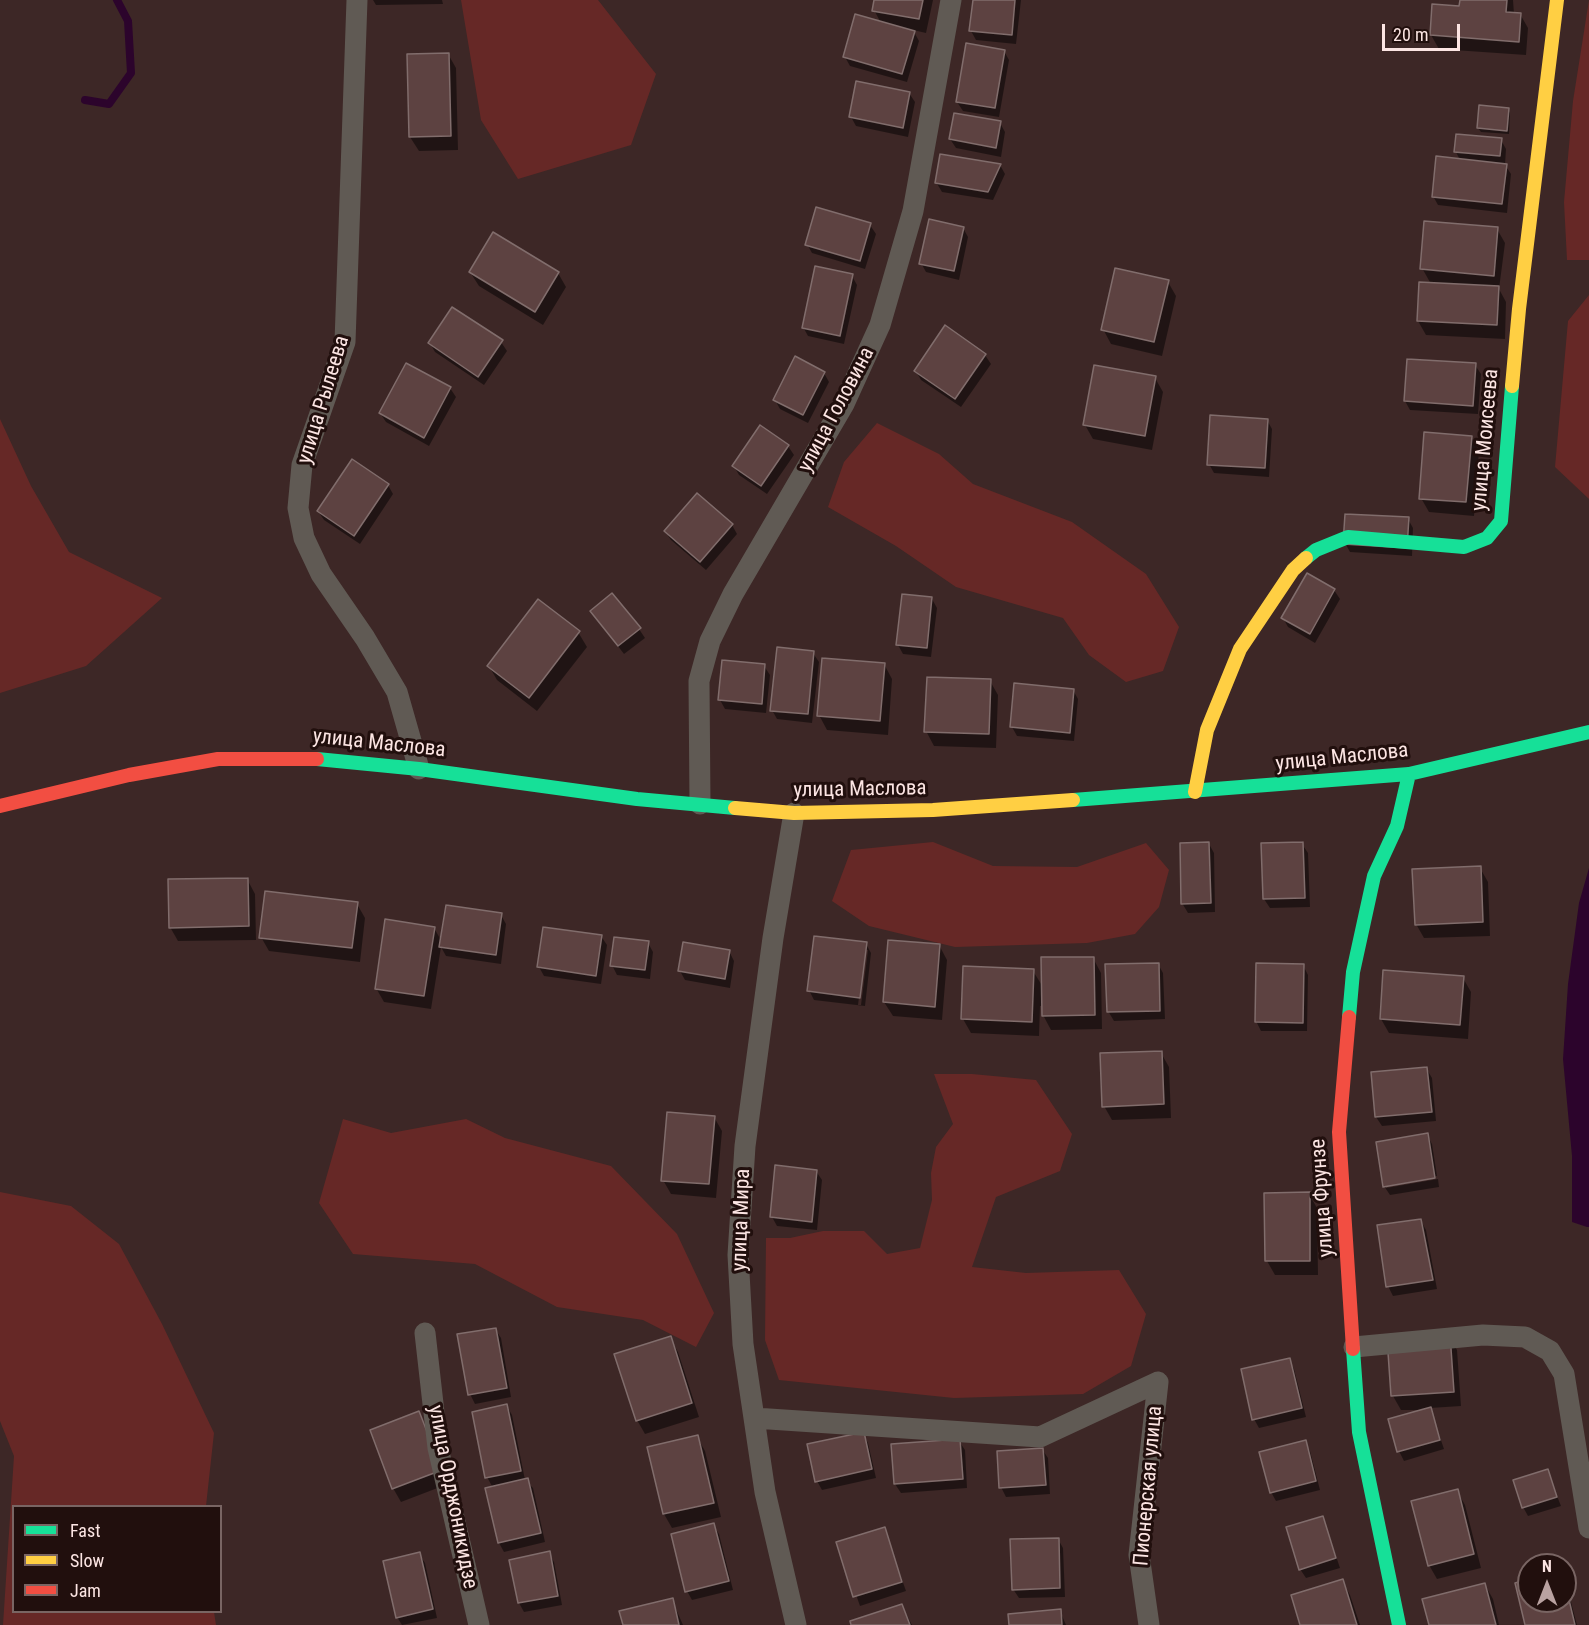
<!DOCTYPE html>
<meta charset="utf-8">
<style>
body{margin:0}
#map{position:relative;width:1589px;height:1625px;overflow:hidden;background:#3d2726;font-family:"Roboto Condensed",sans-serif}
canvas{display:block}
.legend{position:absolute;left:12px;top:1505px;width:210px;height:108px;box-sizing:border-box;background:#210f0d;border:2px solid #796563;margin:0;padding:8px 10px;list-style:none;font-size:18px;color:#fce5e3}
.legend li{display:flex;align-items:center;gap:12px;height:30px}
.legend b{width:30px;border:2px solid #796563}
.north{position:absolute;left:1517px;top:1553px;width:60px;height:60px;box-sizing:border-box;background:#210f0d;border:2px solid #796563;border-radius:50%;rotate:0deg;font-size:16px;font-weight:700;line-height:24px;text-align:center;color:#fce5e3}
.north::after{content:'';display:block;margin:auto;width:21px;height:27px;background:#b9a2a1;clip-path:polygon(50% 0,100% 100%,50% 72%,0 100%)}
.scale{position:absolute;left:1382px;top:24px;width:78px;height:27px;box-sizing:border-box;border:3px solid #fce5e3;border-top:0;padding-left:8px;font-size:18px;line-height:21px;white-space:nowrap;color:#fce5e3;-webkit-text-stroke:4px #210f0d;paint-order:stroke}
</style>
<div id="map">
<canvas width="1589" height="1625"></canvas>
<ul class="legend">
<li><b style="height:8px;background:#16e098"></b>Fast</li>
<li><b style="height:8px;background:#ffcf43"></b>Slow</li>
<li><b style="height:8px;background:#f24e42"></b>Jam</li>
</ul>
<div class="north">N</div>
<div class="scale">20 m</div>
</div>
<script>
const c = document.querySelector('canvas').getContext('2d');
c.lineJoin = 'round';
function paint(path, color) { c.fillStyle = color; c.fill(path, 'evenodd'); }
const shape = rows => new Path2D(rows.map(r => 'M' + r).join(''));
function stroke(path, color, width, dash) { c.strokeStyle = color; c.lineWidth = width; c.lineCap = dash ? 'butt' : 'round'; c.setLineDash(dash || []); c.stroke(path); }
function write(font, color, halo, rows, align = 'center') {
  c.font = font + ' "Roboto Condensed",sans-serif'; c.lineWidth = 6; c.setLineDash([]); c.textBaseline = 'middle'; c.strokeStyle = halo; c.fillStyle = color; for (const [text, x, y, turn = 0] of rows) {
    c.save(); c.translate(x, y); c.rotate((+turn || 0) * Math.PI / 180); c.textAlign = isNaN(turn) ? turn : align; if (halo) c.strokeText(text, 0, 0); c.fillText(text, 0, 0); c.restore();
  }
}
paint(shape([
 [461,0,598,0,656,74,631,145,518,179,481,120],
 [1589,0,1589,260,1567,260,1564,202,1573,101],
 [1589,295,1589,499,1555,467,1568,321],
 [0,419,31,486,69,552,162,598,86,666,0,693],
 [877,423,939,454,973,484,1072,522,1146,574,1179,627,1163,671,1126,682,1089,655,1063,618,956,587,896,546,828,507,844,462],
 [933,842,993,866,1077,867,1146,843,1169,870,1159,907,1135,934,1087,943,955,947,869,926,832,901,851,850],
 [934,1074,972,1074,1036,1080,1072,1134,1060,1171,996,1197,972,1267,1026,1273,1119,1270,1146,1314,1131,1366,1083,1394,954,1398,779,1380,765,1340,766,1238,790,1238,823,1231,864,1231,887,1254,920,1248,932,1200,931,1173,936,1147,953,1124],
 [343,1119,391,1133,466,1119,505,1138,611,1166,677,1234,714,1313,696,1347,643,1320,557,1307,475,1264,353,1254,319,1203],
 [0,1192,71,1206,119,1244,162,1324,214,1433,206,1506,14,1506,14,1612,214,1612,216,1625,3,1625,14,1456,0,1421]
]), '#662826');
paint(shape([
 [1589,868,1589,1227,1587,1227,1572,1222,1572,1156,1563,1059,1568,984,1579,903]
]), '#2c042c');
paint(shape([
 [373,0,442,0,443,4,376,5],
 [876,0,933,0,926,33,913,30,919,41,907,82,850,66,845,57,881,23,874,10],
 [974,0,1021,0,1016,44,976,40,971,31],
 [1461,0,1513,0,1514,14,1520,14,1528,28,1526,55,1439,49,1431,35,1461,7],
 [1004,51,1009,60,999,117,963,111,957,102],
 [448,54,456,68,458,150,419,151,410,137],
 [909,93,915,102,908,137,856,126,851,117],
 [1508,109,1510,113,1509,134,1481,132,1478,128],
 [1000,123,1005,132,1001,157,956,148,950,139],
 [1501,140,1506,149,1505,165,1511,174,1507,213,1438,205,1433,196,1460,160,1456,152],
 [1000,165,1005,174,993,200,942,192,936,182],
 [870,225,876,234,865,269,812,253,807,244],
 [963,228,968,237,959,280,926,272,921,263],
 [1497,229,1505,243,1499,289,1506,302,1505,339,1426,335,1418,321,1431,284,1422,268],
 [470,272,558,273,566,287,543,325,479,286],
 [852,276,857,285,844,344,808,336,803,327],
 [1168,282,1176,296,1162,356,1111,344,1103,329],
 [501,342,507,351,484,385,435,352,430,343],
 [985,355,991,364,961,407,921,380,916,371],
 [407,365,450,388,456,397,429,446,386,422,380,413],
 [1475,365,1481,374,1478,414,1410,410,1405,401],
 [824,373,829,382,808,423,780,409,775,400],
 [1155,378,1163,392,1152,450,1093,439,1085,425],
 [1267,420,1272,429,1269,477,1214,473,1209,464],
 [1471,437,1479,451,1474,516,1429,512,1421,498],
 [788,446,794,455,767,494,739,475,734,466],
 [388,485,393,494,360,544,324,520,318,511],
 [1408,519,1413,528,1412,556,1350,552,1345,543],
 [732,525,737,534,706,570,671,540,665,531],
 [1308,575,1334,590,1340,599,1315,643,1288,627,1283,618],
 [932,599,937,608,931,657,903,654,898,645],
 [598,620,639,629,645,638,624,654],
 [578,632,587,647,537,711,497,680,489,666],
 [813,653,819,662,812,723,777,719,772,710],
 [884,664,892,679,888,735,827,730,819,715],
 [764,666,770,675,766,713,725,709,720,700],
 [990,681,998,695,996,748,934,746,926,731],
 [1073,690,1078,699,1074,741,1017,736,1012,727],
 [1209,844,1214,853,1215,912,1188,913,1182,903],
 [1302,844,1308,853,1310,907,1270,908,1264,899],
 [1480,868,1488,882,1490,936,1424,938,1416,924],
 [247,879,255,894,256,940,178,941,170,927],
 [357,904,365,918,360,962,269,951,261,937],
 [501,915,506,924,501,964,446,956,441,947,431,1009,384,1002,376,988,434,928,442,942],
 [601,936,607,945,601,984,544,976,539,967],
 [648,943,653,952,650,979,617,975,612,965],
 [866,944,871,953,865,1006,814,1000,809,990],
 [865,950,868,950,861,1005,858,1005],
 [939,945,947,960,942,1020,893,1016,884,1002],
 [729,951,734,961,730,988,685,980,680,971],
 [1093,958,1101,973,1102,1029,1051,1030,1043,1015,1043,1006,1040,1006,1039,1036,971,1033,963,1019,1033,971,1043,987],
 [1158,964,1163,973,1165,1019,1114,1021,1108,1011],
 [1303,965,1308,975,1307,1031,1261,1031,1256,1021],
 [1463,978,1471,992,1468,1039,1389,1033,1381,1019],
 [1161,1053,1169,1067,1171,1118,1112,1120,1104,1106],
 [1426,1068,1432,1078,1436,1121,1382,1126,1376,1117],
 [714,1117,722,1131,716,1198,671,1194,663,1180],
 [1427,1135,1432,1144,1437,1176,1386,1185,1386,1188,1438,1179,1439,1187,1390,1195,1384,1186],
 [816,1171,822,1180,817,1230,777,1226,772,1217],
 [1309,1194,1317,1208,1318,1275,1275,1275,1267,1261],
 [1421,1221,1426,1230,1437,1289,1393,1296,1388,1286],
 [495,1329,501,1338,511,1397,475,1404,470,1394],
 [1449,1336,1457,1350,1461,1406,1430,1408,1444,1449,1404,1461,1399,1451,1426,1410,1401,1410,1393,1396],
 [670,1338,678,1352,699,1417,645,1434,637,1420],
 [1289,1360,1294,1369,1306,1417,1259,1428,1254,1419],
 [507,1406,512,1415,525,1480,533,1488,545,1542,504,1552,499,1543,493,1488,487,1477],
 [419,1413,448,1484,401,1502,393,1488],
 [863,1433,868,1443,876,1478,822,1490,817,1481],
 [697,1437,705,1451,721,1517,672,1528,664,1514,649,1448],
 [959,1441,965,1450,967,1488,901,1493,895,1484],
 [1305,1442,1310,1451,1320,1490,1276,1501,1271,1492],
 [1042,1449,1048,1458,1050,1494,1006,1497,1001,1487],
 [1547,1471,1561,1506,1528,1516,1523,1507],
 [1457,1491,1465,1505,1481,1568,1437,1579,1429,1565],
 [1323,1517,1340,1568,1306,1578,1300,1569],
 [713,1525,719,1534,733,1590,692,1600,687,1591],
 [884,1529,906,1591,860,1606,838,1543],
 [1058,1539,1063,1548,1065,1597,1019,1598,1013,1589],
 [549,1553,554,1562,562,1605,524,1612,519,1603],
 [419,1554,425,1563,437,1618,402,1625,397,1617],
 [1565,1579,1577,1625,1526,1625,1529,1601,1565,1601],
 [1342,1581,1350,1595,1360,1625,1302,1625],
 [1485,1585,1493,1599,1499,1625,1431,1625],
 [672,1600,683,1625,624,1625],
 [902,1606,912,1625,853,1625],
 [1060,1611,1066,1625,1011,1625]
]), '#0007');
stroke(shape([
 [85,100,109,104,131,73,128,21,117,0]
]), '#2c042c', 8);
const building = shape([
 [874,0,923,0,919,19,872,11,874,0],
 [973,0,1015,0,1012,35,969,31,973,0],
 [1460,0,1507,0,1506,12,1521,13,1519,42,1430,35,1432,4,1459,6,1460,0],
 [855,14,915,31,902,74,843,57,855,14],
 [966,43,1005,50,995,108,956,102,966,43],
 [449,53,451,136,409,137,407,54,449,53],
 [856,81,910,92,903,128,849,117,856,81],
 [1479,105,1509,108,1507,131,1477,128,1479,105],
 [954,113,1001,121,996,148,949,139,954,113],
 [1456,134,1502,138,1500,156,1454,152,1456,134],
 [940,154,1001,164,988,192,935,183,940,154],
 [1436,156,1507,164,1502,204,1432,197,1436,156],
 [816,207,871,223,860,261,805,245,816,207],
 [929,219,964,227,954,271,919,264,929,219],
 [1424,221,1498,227,1494,276,1420,269,1424,221],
 [493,232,559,272,535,312,469,272,493,232],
 [815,266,853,274,840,336,802,328,815,266],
 [1115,268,1169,280,1154,342,1101,330,1115,268],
 [1419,282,1499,286,1497,325,1417,321,1419,282],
 [452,307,503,340,478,377,428,343,452,307],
 [945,325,986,354,955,399,914,371,945,325],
 [795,356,825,372,803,415,773,400,795,356],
 [1407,359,1476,363,1473,406,1404,401,1407,359],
 [406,363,451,387,424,438,379,413,406,363],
 [1094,365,1156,376,1145,436,1083,425,1094,365],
 [1210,415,1268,419,1265,468,1207,465,1210,415],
 [760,425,789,445,761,486,732,466,760,425],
 [1424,432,1472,436,1466,502,1419,499,1424,432],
 [352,459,389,484,354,536,317,511,352,459],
 [697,493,733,524,700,562,664,531,697,493],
 [1345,514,1409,517,1407,548,1343,544,1345,514],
 [1307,573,1335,589,1310,634,1281,618,1307,573],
 [612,593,641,628,618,646,590,611,612,593],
 [902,594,932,597,927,648,896,645,902,594],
 [538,599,580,631,529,698,487,666,538,599],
 [777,647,814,651,808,714,770,711,777,647],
 [822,658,885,663,880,721,817,716,822,658],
 [722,660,765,664,762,704,718,700,722,660],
 [927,677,991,679,989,734,924,732,927,677],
 [1014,683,1074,689,1070,733,1010,727,1014,683],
 [1209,842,1211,903,1181,904,1180,843,1209,842],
 [1303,842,1305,898,1263,899,1261,843,1303,842],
 [1481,866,1483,922,1415,925,1412,869,1481,866],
 [248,878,249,926,169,928,168,879,248,878],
 [265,891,358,902,352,948,259,938,265,891],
 [446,905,502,913,496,955,439,947,446,905],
 [385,919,435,927,424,996,375,989,385,919],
 [543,927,602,935,596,976,537,967,543,927],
 [814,936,867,942,860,998,807,991,814,936],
 [614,937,649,941,645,970,610,966,614,937],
 [888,940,940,944,935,1007,883,1002,888,940],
 [683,942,730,950,725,979,678,971,683,942],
 [1041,957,1094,957,1095,1015,1042,1016,1041,957],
 [1159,963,1160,1011,1107,1012,1105,964,1159,963],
 [1256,963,1304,964,1303,1023,1255,1022,1256,963],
 [963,966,1034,969,1032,1022,961,1019,963,966],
 [1383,970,1464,976,1460,1025,1380,1019,1383,970],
 [1162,1051,1164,1104,1102,1107,1100,1053,1162,1051],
 [1427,1067,1432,1112,1375,1117,1371,1072,1427,1067],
 [667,1112,715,1116,709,1184,661,1181,667,1112],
 [1428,1133,1435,1178,1383,1187,1376,1142,1428,1133],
 [775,1165,817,1170,812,1222,770,1217,775,1165],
 [1310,1192,1310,1261,1265,1261,1264,1193,1310,1192],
 [1421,1219,1433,1280,1386,1287,1377,1225,1421,1219],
 [496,1328,507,1388,468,1395,457,1334,496,1328],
 [1450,1334,1454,1392,1391,1396,1387,1338,1450,1334],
 [671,1336,692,1403,636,1421,614,1354,671,1336],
 [1290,1358,1302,1408,1252,1420,1241,1369,1290,1358],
 [507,1404,521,1471,485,1478,472,1412,507,1404],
 [1431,1407,1440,1440,1397,1452,1388,1419,1431,1407],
 [419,1411,442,1470,392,1489,370,1430,419,1411],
 [864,1432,872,1469,815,1482,807,1444,864,1432],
 [698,1435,714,1503,663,1514,647,1447,698,1435],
 [960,1439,963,1479,894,1484,891,1444,960,1439],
 [1306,1440,1316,1481,1270,1493,1259,1452,1306,1440],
 [1043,1448,1046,1485,999,1488,997,1451,1043,1448],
 [1548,1469,1557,1497,1522,1508,1513,1480,1548,1469],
 [528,1478,541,1533,498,1543,485,1488,528,1478],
 [1458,1489,1474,1554,1428,1566,1411,1501,1458,1489],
 [1323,1516,1336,1558,1299,1570,1286,1527,1323,1516],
 [714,1523,729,1581,685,1592,671,1534,714,1523],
 [885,1527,902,1582,853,1597,836,1542,885,1527],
 [1059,1538,1060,1588,1012,1590,1010,1539,1059,1538],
 [550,1551,558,1596,518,1603,509,1560,550,1551],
 [420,1552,433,1609,396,1618,383,1561,420,1552],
 [1343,1579,1357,1625,1300,1625,1291,1595,1343,1579],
 [1529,1579,1529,1601,1565,1601,1565,1583,1575,1625,1525,1625,1515,1583,1529,1579],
 [1485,1583,1496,1625,1429,1625,1422,1599,1485,1583],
 [673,1598,679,1625,623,1625,619,1611,673,1598],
 [902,1604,910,1625,851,1625,850,1621,902,1604],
 [1061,1609,1062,1625,1009,1625,1008,1614,1061,1609]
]);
paint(building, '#5d4241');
stroke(building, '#816d6c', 1.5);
stroke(shape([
 [357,0,345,342,302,465,298,508,304,538,321,574,365,638,397,692,419,769],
 [700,804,699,681,710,641,733,594,844,404,880,325,913,211,951,0],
 [794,813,773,938,745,1146,738,1255,743,1344,765,1492,796,1625],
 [425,1333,438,1448,479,1625],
 [1354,1347,1483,1335,1525,1337,1550,1351,1564,1374,1589,1528],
 [754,1418,1040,1437,1158,1382],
 [1149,1625,1139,1555,1158,1382]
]), '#605a54', 21);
stroke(shape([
 [1306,558,1316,550,1348,537,1464,547,1487,538,1501,521,1512,386],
 [317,759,419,769,637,799,735,808],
 [1073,800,1409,774,1589,732],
 [1349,1017,1353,972,1374,876,1397,826,1409,774],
 [1353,1349,1359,1432,1399,1625]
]), '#16e098', 14);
stroke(shape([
 [1512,386,1519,309,1557,0],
 [1195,792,1207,730,1240,649,1293,570,1306,558],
 [735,808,794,813,933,810,1073,800]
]), '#ffcf43', 14);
stroke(shape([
 [0,806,129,775,218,759,317,759],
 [1349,1017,1339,1132,1353,1349]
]), '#f24e42', 14);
write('21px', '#fce5e3', '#210f0d', [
 ["улица Рылеева",324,400,-73],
 ["улица Головина",837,410,-62],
 ["улица Моисеева",1486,440,-85],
 ["улица Маслова",379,744,6],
 ["улица Маслова",1342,758,-6],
 ["улица Маслова",860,790,-1],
 ["улица Фрунзе",1323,1198,-94],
 ["улица Мира",742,1220,-88],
 ["Пионерская улица",1149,1486,-85],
 ["улица Орджоникидзе",452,1497,79]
]);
</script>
